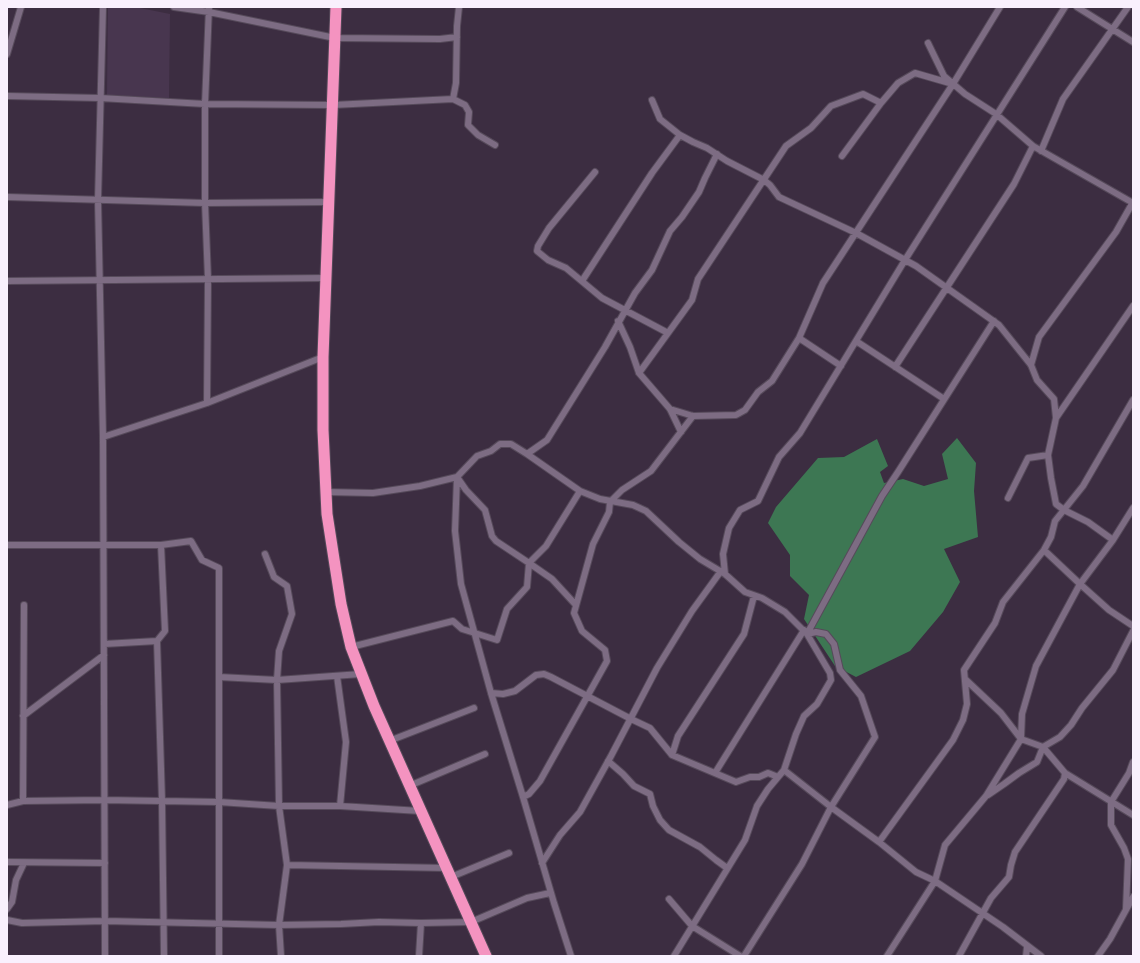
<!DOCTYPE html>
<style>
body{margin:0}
#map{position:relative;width:1140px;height:963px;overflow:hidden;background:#3c2d41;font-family:Signika,sans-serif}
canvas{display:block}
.frame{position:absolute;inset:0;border:8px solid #f9f0fd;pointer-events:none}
</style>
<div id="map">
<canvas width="1140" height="963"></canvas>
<div class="frame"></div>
</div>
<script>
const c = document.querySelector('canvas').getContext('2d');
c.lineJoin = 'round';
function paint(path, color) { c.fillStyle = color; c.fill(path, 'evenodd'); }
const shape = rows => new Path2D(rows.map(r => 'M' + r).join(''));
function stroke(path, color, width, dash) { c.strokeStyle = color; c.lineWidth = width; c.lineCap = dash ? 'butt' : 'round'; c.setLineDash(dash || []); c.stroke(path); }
paint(shape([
 [108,7,135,7,170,14,169,98,107,95]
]), '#48364f');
paint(shape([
 [957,438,976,463,974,491,978,537,944,549,960,582,943,612,910,651,856,677,835,666,804,619,809,595,790,576,790,555,768,523,776,507,818,458,844,457,877,439,888,466,880,472,884,483,903,479,924,486,948,479,942,454]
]), '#3d7753');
const street = shape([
 [103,7,98,200,103,437,105,956],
 [174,7,209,12,335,38,440,39,457,37],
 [1077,7,1133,42],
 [928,43,944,76,965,94,996,114,1033,146,1133,203],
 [7,54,21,7],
 [7,96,100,98,205,104,333,105,453,99,465,105,469,112,468,125,478,135,495,145],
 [453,99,456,83,457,26,459,7],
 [652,100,660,119,680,135,693,142,707,148,727,161,764,180,770,185,779,197,856,233,916,266,999,325,1031,365,1037,380,1054,399,1056,418,1048,455,1028,458,1008,498],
 [1041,151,1063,99,1128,7],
 [842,156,881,103],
 [595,172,549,228,538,246,537,251,548,260,566,268,602,298,668,333],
 [7,197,205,203,329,202],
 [7,281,327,278],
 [582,281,652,173,680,135],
 [618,321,630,347,639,373,670,409,681,432],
 [799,338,841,366],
 [856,341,944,399],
 [1031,365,1039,337,1116,232,1133,202],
 [895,367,1014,184,1033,146],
 [639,373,692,300,698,279,786,146,811,128,831,106,863,94,881,103,898,83,915,73,953,84],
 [207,403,208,279,205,203,205,104,209,7],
 [670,409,693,416,736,415,745,410,758,392,772,381,799,338,823,283,953,84,1000,7],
 [1056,418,1133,306],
 [103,437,207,403,323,357],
 [527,454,580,491,600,499,633,505,646,511,679,542,700,559,725,574,745,592,762,598,785,612,807,634,830,673,831,680,817,704,804,716,796,734,784,770,768,789,757,806,745,840,674,956],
 [1048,455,1051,478,1056,504,1064,510,1088,522,1113,540],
 [457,477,455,531,461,584,491,693,523,797,554,903,571,956],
 [326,492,373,493,420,486,457,477,477,456,491,451,500,444,511,444,527,454,547,440,605,347,635,293,652,270,670,231,682,217,699,192,705,178,717,154],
 [1133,508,1113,540,1080,584,1109,610,1133,626],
 [7,545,161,545,191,541,202,560,219,568,219,956],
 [161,545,165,631,157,641,162,801,164,956],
 [265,554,274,577,287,586,292,614,279,651,277,680,279,806,287,865,279,925,281,956],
 [725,574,723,554,729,528,740,510,758,501,779,457,800,433,905,260,1065,7],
 [575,604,552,579,529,563,546,546,580,491],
 [807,634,882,496,898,472,994,321],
 [104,644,157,641],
 [351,647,453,621,462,629,497,640,507,609,527,587,529,563,496,541,492,536,485,510,466,490,457,477],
 [337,676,346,742,340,806],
 [219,677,277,680,361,674],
 [965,679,1001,713,1021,739,1043,747,1060,737,1071,725,1082,708,1113,670,1133,631],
 [491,693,503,694,515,691,536,675,544,674,551,677,631,719,650,728,672,755,736,782,750,777,759,777,768,773,778,777],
 [23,716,104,655],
 [389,741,474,708],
 [672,755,678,736,744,634,754,596],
 [608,761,623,774,634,786,650,794,653,806,660,820,669,830,700,847,716,860,727,868],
 [784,770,831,807,879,842,916,872,935,881,1003,927,1041,956],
 [715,773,804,630],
 [409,786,485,754],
 [988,795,1004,784,1019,773,1037,762,1043,747,1065,773,1133,815],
 [523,797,529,794,540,781,607,661,605,650,582,631,574,613,593,544,609,512,610,502,622,490,651,471,693,416],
 [23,801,24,605],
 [7,805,23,801,104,800,219,802,279,806,340,806,420,811],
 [879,842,953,740,963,720,967,704,964,670,995,623,1003,602,1044,550,1051,537,1055,521,1083,486,1133,400],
 [7,862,105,863],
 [542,863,560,835,580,812,611,756,657,668,692,611,721,571],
 [287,865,447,868],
 [451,877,509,853],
 [669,899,692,926,740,956],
 [7,909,12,902,16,880,24,863],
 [1126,909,1128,859,1124,848,1111,825,1111,802,1129,773,1133,762],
 [7,920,22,923,105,921,279,925,341,924,379,922,421,923,471,922,527,898,550,893],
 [419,956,421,923],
 [744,956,802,864,831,807,875,737,861,696,840,670,834,644,826,634,816,632,807,634],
 [887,956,935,881,945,845,986,796,1021,739,1022,714,1036,666,1080,584,1044,550],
 [959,956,991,898,1009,877,1011,865,1015,852,1064,779,1065,773],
 [1026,956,1027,947],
 [1098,956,1110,939,1133,897]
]);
const highway = shape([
 [336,7,323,357,323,430,327,514,341,604,351,647,374,706,486,956]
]);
stroke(street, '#564a5a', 8);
stroke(highway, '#564a5a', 13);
stroke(street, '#7d6c83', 6);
stroke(highway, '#f493c0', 11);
</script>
